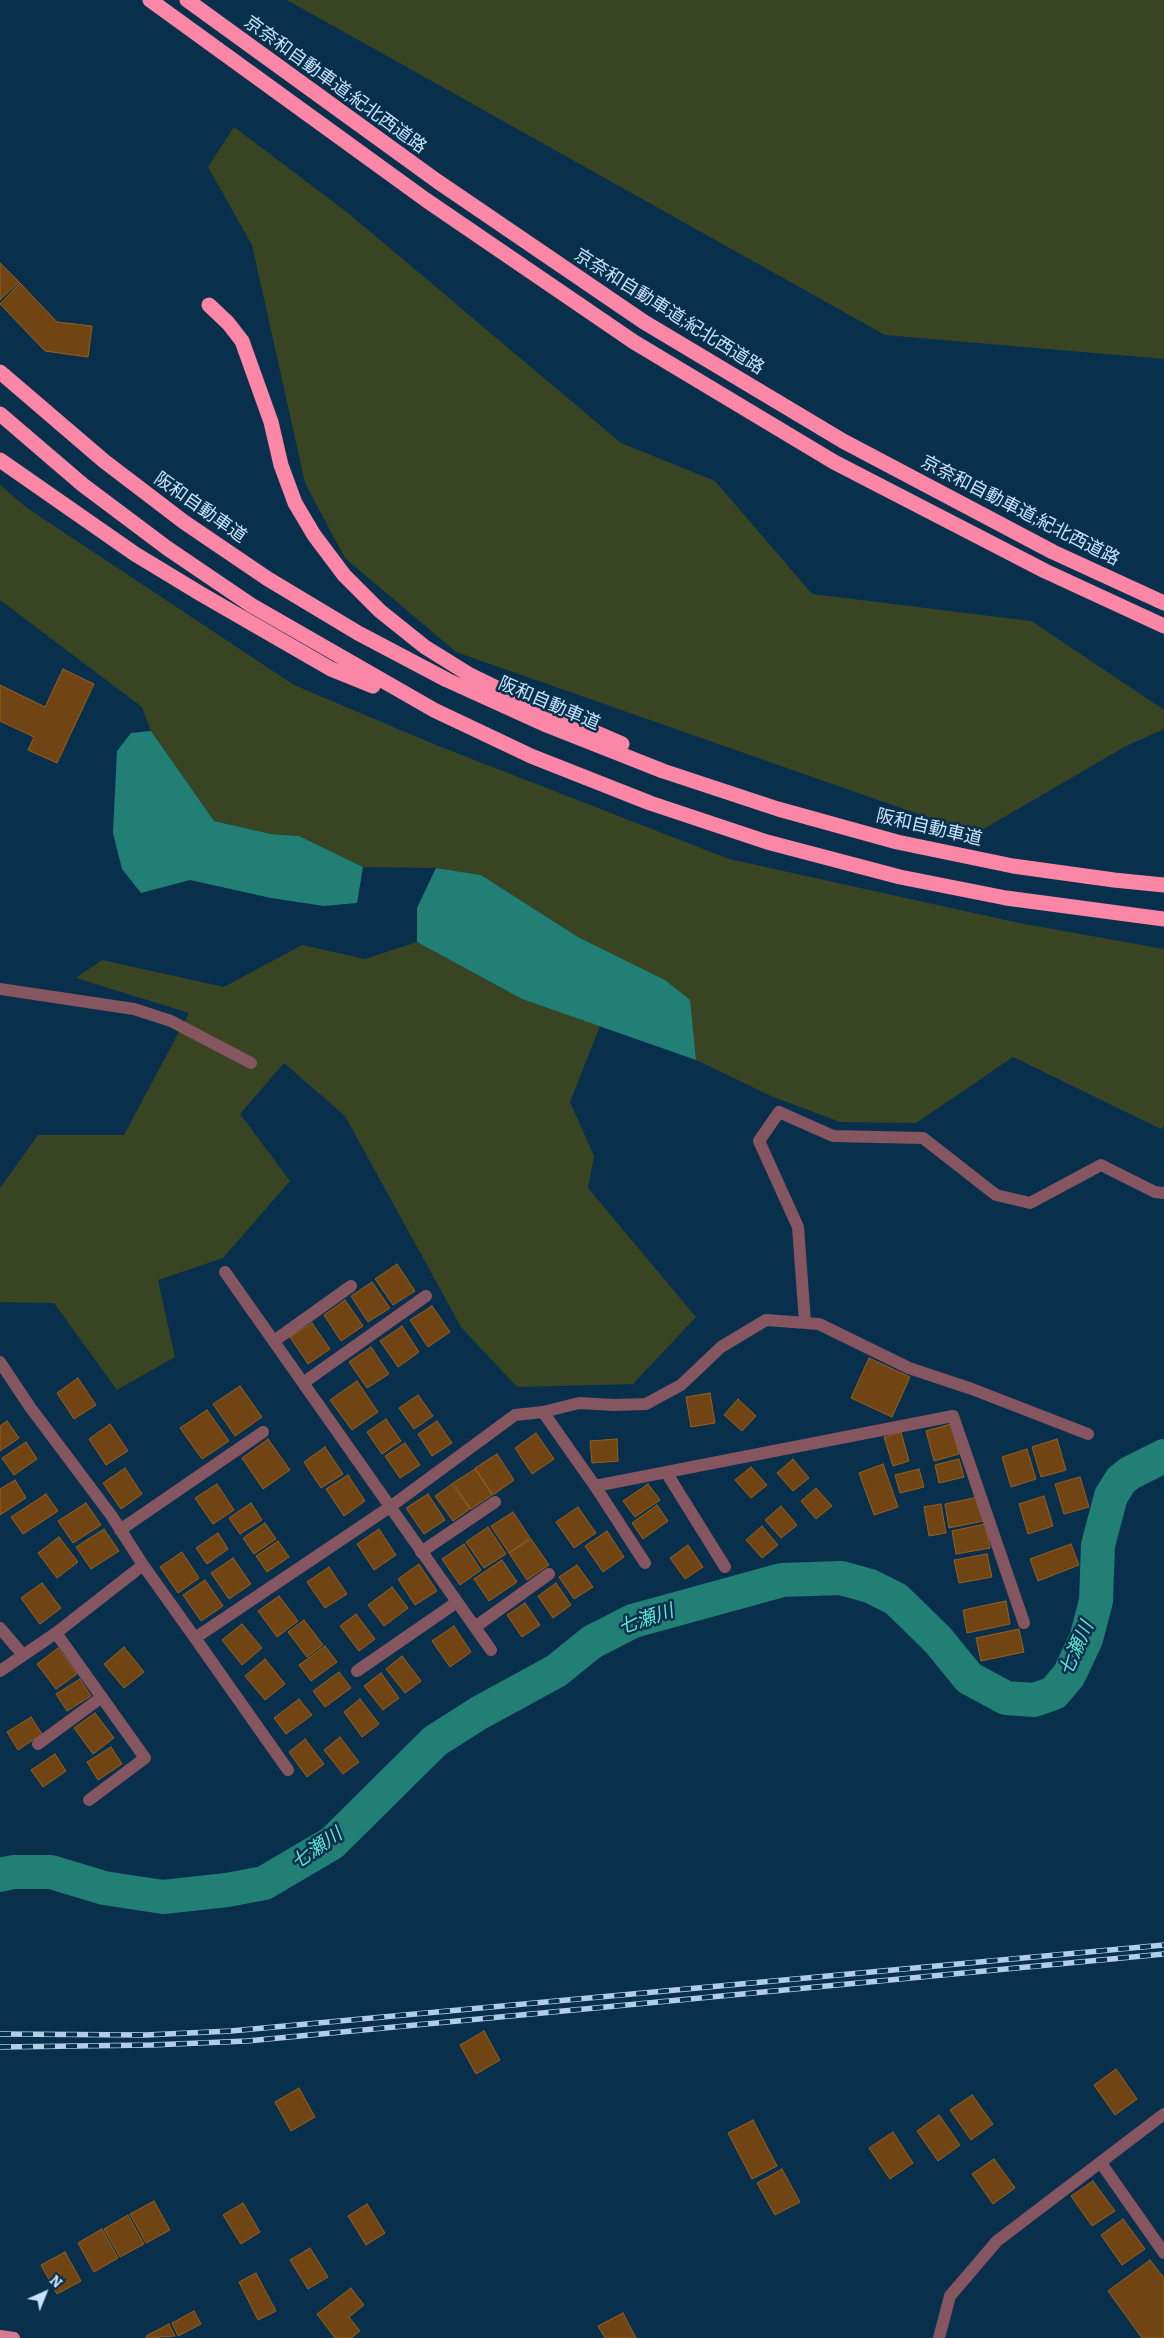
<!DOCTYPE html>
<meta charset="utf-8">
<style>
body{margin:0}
#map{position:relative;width:1164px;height:2338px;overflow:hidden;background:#08304c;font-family:Bitter,serif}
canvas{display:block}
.north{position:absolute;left:20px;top:2268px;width:50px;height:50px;-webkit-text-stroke:4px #08304c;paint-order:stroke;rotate:44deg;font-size:14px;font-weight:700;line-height:20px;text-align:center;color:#c8e3fb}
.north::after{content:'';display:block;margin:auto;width:18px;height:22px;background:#c8e3fb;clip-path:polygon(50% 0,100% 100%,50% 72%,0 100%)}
</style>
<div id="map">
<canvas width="1164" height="2338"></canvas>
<div class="north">N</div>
</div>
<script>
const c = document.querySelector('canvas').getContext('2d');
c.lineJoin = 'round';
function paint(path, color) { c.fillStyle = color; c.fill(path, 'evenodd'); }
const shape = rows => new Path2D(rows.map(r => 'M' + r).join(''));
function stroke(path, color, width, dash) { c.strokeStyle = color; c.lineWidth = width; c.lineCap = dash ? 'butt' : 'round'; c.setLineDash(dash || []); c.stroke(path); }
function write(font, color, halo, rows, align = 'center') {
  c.font = font + ' Bitter,"Noto Sans JP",serif'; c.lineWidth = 5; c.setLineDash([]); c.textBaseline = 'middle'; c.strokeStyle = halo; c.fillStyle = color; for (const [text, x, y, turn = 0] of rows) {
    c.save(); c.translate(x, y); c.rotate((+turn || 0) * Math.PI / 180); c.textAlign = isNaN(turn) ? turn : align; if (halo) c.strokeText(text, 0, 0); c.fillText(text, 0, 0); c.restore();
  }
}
paint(shape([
 [287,0,1164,0,1164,359,885,335],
 [234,127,348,213,621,443,715,481,812,594,1031,621,1164,710,1164,729,1126,746,975,834,456,652,345,558,305,483,252,245,208,167],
 [0,485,27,508,294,685,436,745,729,859,1019,923,1164,949,1164,1126,1161,1129,1013,1057,916,1123,840,1122,771,1096,696,1060,689,1000,665,980,578,937,481,875,436,868,363,867,299,836,271,834,214,821,151,731,142,707,0,600],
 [417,942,522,999,600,1026,570,1102,594,1156,588,1188,696,1317,633,1384,517,1387,461,1327,345,1116,284,1063,240,1114,290,1181,223,1258,158,1280,175,1357,117,1390,54,1303,0,1302,0,1188,38,1135,124,1135,189,1013,76,978,102,960,224,987,302,945,365,959]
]), '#394423');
paint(shape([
 [151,731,214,821,271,834,299,836,363,867,357,903,324,906,271,898,190,880,141,893,122,869,113,833,117,751,131,733],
 [436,868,481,875,578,937,665,980,690,1000,696,1060,522,999,417,942,417,908]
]), '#217f75');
stroke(shape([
 [0,1875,13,1872,51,1872,104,1888,163,1897,227,1890,264,1883,332,1843,435,1741,479,1713,556,1671,592,1642,633,1621,782,1580,841,1578,870,1586,896,1599,938,1640,969,1678,1006,1698,1034,1700,1054,1693,1069,1675,1086,1639,1096,1601,1098,1545,1111,1496,1121,1480,1130,1473,1164,1456]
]), '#217f75', 34);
const building = shape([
 [0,263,19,282,0,300,0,263],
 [20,283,57,322,92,326,88,357,45,351,0,304,20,283],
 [63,669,94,684,57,763,28,750,34,737,0,721,0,685,45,707,63,669],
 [397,1264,415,1291,393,1305,375,1279,397,1264],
 [372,1282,390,1308,368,1322,351,1296,372,1282],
 [345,1300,363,1326,341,1341,324,1315,345,1300],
 [432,1306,450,1332,428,1347,410,1320,432,1306],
 [312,1323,330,1349,308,1364,290,1337,312,1323],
 [402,1326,419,1352,398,1367,380,1341,402,1326],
 [371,1347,389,1374,367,1388,349,1362,371,1347],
 [869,1358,910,1377,892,1417,851,1398,869,1358],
 [78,1378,96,1405,74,1419,57,1393,78,1378],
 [357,1381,378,1412,352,1430,330,1400,357,1381],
 [240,1386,262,1417,235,1436,213,1404,240,1386],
 [710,1393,715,1423,691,1427,686,1397,710,1393],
 [418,1395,433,1416,414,1429,399,1408,418,1395],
 [738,1399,756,1416,742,1431,724,1415,738,1399],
 [207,1410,229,1441,202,1459,180,1428,207,1410],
 [386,1419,401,1441,382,1454,367,1432,386,1419],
 [7,1421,19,1438,0,1451,0,1426,7,1421],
 [437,1421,452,1443,432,1456,418,1434,437,1421],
 [110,1424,128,1451,106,1465,89,1439,110,1424],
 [951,1424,959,1454,934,1461,926,1431,951,1424],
 [901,1432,909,1461,893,1466,884,1437,901,1432],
 [536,1433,554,1459,532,1474,515,1448,536,1433],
 [268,1439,290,1470,263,1489,242,1458,268,1439],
 [617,1439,618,1461,592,1463,590,1441,617,1439],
 [1057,1439,1066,1470,1041,1477,1032,1447,1057,1439],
 [26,1442,37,1459,14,1475,2,1458,26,1442],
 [405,1443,420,1465,400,1478,385,1456,405,1443],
 [325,1447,343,1474,321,1488,304,1462,325,1447],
 [1027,1449,1036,1479,1011,1487,1002,1457,1027,1449],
 [497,1454,514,1480,493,1495,475,1468,497,1454],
 [793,1459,809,1478,793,1491,777,1473,793,1459],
 [959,1459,964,1477,939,1483,935,1465,959,1459],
 [883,1464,898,1507,874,1515,859,1473,883,1464],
 [751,1467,767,1485,751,1498,735,1480,751,1467],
 [125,1468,142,1494,121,1509,103,1483,125,1468],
 [475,1469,492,1495,471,1509,453,1483,475,1469],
 [919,1469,924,1487,900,1493,895,1475,919,1469],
 [348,1475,365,1501,344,1516,326,1489,348,1475],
 [1080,1477,1089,1507,1064,1514,1055,1484,1080,1477],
 [15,1480,26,1498,0,1515,0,1489,15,1480],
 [217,1484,234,1510,213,1524,195,1498,217,1484],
 [452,1484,470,1509,453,1521,435,1496,452,1484],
 [648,1484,660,1500,635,1517,623,1501,648,1484],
 [816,1488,832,1506,816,1519,801,1501,816,1488],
 [46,1494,58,1511,23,1534,11,1517,46,1494],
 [428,1494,445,1520,424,1534,406,1508,428,1494],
 [1044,1496,1053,1526,1028,1534,1019,1504,1044,1496],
 [978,1497,983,1521,949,1528,945,1504,978,1497],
 [86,1503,101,1525,73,1543,58,1521,86,1503],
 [251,1503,262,1520,240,1534,229,1518,251,1503],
 [941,1504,946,1533,929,1536,924,1507,941,1504],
 [657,1505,668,1521,643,1539,632,1523,657,1505],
 [781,1506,797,1525,781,1538,765,1520,781,1506],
 [578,1507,596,1533,574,1548,556,1522,578,1507],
 [513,1512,530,1538,509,1553,491,1526,513,1512],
 [265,1523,276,1539,254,1554,243,1538,265,1523],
 [985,1524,990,1548,956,1554,952,1531,985,1524],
 [762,1526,778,1545,762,1558,746,1540,762,1526],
 [488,1527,506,1554,484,1568,466,1542,488,1527],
 [104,1529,119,1551,91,1569,76,1547,104,1529],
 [379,1529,396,1555,374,1570,357,1544,379,1529],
 [607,1531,624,1557,603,1572,585,1546,607,1531],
 [218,1533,228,1549,207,1564,196,1548,218,1533],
 [59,1537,78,1562,57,1578,38,1553,59,1537],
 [531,1539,549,1565,527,1580,509,1553,531,1539],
 [278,1541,289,1557,267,1572,256,1556,278,1541],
 [464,1544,481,1570,460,1585,442,1559,464,1544],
 [1071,1544,1079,1565,1038,1581,1030,1559,1071,1544],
 [688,1545,703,1567,685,1579,670,1558,688,1545],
 [182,1552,199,1578,178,1593,160,1567,182,1552],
 [987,1554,992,1577,959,1583,954,1560,987,1554],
 [233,1558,251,1584,229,1599,211,1573,233,1558],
 [502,1560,517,1582,489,1601,474,1579,502,1560],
 [419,1564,437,1591,415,1605,398,1579,419,1564],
 [577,1565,593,1587,574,1599,559,1577,577,1565],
 [329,1567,347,1594,325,1608,307,1582,329,1567],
 [205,1580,223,1606,201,1621,183,1595,205,1580],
 [42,1583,61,1608,40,1624,21,1598,42,1583],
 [556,1583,571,1605,553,1618,538,1596,556,1583],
 [392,1587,408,1608,384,1626,368,1605,392,1587],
 [279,1596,298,1621,277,1637,258,1611,279,1596],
 [1006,1601,1010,1624,967,1633,963,1610,1006,1601],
 [525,1603,540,1625,522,1637,507,1615,525,1603],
 [356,1614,375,1639,359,1651,340,1626,356,1614],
 [304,1620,323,1645,307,1657,288,1632,304,1620],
 [242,1624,262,1648,242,1665,222,1640,242,1624],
 [454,1626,471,1652,450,1667,432,1641,454,1626],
 [1019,1629,1024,1652,981,1661,976,1638,1019,1629],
 [325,1646,337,1662,311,1681,299,1665,325,1646],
 [124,1647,144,1672,124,1688,104,1664,124,1647],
 [58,1648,77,1674,56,1689,37,1664,58,1648],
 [402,1656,421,1681,405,1693,386,1669,402,1656],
 [265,1659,285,1684,265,1700,245,1676,265,1659],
 [339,1672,351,1688,325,1707,313,1691,339,1672],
 [381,1673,399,1698,383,1710,364,1686,381,1673],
 [80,1679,91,1696,67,1711,56,1694,80,1679],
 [299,1699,312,1715,286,1734,274,1718,299,1699],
 [360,1699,379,1724,362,1737,344,1712,360,1699],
 [95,1713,114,1738,93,1754,74,1728,95,1713],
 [31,1717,42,1734,18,1750,7,1732,31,1717],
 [340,1737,359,1762,343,1774,324,1750,340,1737],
 [305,1739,324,1764,307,1777,289,1752,305,1739],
 [111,1747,122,1764,98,1780,87,1762,111,1747],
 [55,1754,66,1771,43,1787,31,1770,55,1754],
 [484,2031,500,2060,476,2074,460,2045,484,2031],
 [1116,2069,1137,2099,1115,2115,1094,2085,1116,2069],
 [299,2088,315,2117,291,2131,275,2102,299,2088],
 [972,2095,993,2124,971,2140,950,2110,972,2095],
 [939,2115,960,2145,938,2161,917,2131,939,2115],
 [753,2120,777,2166,752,2179,728,2133,753,2120],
 [893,2132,913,2163,890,2179,869,2148,893,2132],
 [994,2159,1015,2188,993,2204,972,2174,994,2159],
 [782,2169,800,2202,775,2215,757,2183,782,2169],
 [1093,2181,1115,2211,1092,2226,1071,2196,1093,2181],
 [154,2201,170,2230,146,2243,130,2214,154,2201],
 [243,2203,260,2232,241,2244,223,2215,243,2203],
 [367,2204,385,2233,366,2245,348,2216,367,2204],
 [128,2215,144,2244,120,2257,104,2229,128,2215],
 [1123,2219,1145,2249,1122,2265,1101,2235,1123,2219],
 [102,2229,118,2258,94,2272,78,2243,102,2229],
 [310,2248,328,2277,308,2289,290,2260,310,2248],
 [65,2252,81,2281,57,2294,41,2265,65,2252],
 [1150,2260,1164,2278,1164,2338,1142,2338,1108,2291,1150,2260],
 [256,2273,276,2311,258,2320,239,2282,256,2273],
 [351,2288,364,2305,349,2317,360,2331,351,2338,335,2338,317,2314,351,2288],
 [194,2311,201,2324,178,2336,172,2323,194,2311],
 [623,2313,636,2338,605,2338,598,2326,623,2313],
 [169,2324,175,2336,147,2338,146,2336,169,2324]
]);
paint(building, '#704513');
stroke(building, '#9a5f1c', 1);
stroke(shape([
 [0,989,134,1009,171,1021,251,1063],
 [225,1272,491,1650],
 [805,1322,798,1227,759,1141,779,1112,833,1136,923,1138,996,1195,1030,1203,1101,1165,1155,1192,1164,1193],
 [274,1341,351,1286],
 [0,1362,30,1407,111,1515,143,1565,195,1638,390,1507,515,1415,543,1412,579,1403,614,1405,646,1404,681,1385,721,1347,766,1320,819,1324,909,1368,972,1389,1088,1434],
 [303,1383,426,1296],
 [543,1412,595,1486,953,1416,1024,1623],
 [666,1472,725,1567],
 [595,1486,645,1563],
 [120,1530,263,1432],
 [421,1552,495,1502],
 [475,1627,549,1574],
 [0,1628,23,1655],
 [56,1633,145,1758,89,1800],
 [195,1638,288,1770],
 [0,1671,56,1633,143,1565],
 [357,1671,457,1602],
 [38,1744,102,1697],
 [1101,2163,1164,2253],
 [939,2338,950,2296,997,2241,1164,2114]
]), '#855560', 12);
stroke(shape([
 [0,2336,14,2338]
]), '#da7992', 12);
stroke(shape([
 [150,0,426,200,634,342,834,462,1045,571,1164,626],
 [187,0,437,181,644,322,843,441,1053,552,1164,603],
 [209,305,228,323,242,341,271,422,281,465,295,503,314,535,344,575,380,611,425,647,470,675,534,706,622,744],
 [0,372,104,461,184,522,268,579,358,633,447,680,544,724,663,771,778,809,897,842,1013,866,1114,880,1164,885],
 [0,414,83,485,167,548,251,605,434,710,531,756,650,803,767,842,900,877,1006,898,1164,919],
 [0,460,135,554,201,594,331,669,373,686]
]), '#fc86a5', 15);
const rail = shape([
 [0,2034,146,2035,231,2031,1164,1945],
 [0,2047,152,2045,247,2041,1164,1954]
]);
stroke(rail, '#b1cee6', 5.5);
stroke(rail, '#08304c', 4, [11]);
write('18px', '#c8e3fb', '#08304c', [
 ["京奈和自動車道;紀北西道路",335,85,36],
 ["京奈和自動車道;紀北西道路",669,312,32],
 ["阪和自動車道",200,508,35],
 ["京奈和自動車道;紀北西道路",1020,511,27],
 ["阪和自動車道",549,704,23],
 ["阪和自動車道",929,828,13]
]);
write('italic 19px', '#63e4d4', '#08304c', [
 ["七瀬川",646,1620,-19],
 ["七瀬川",1077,1649,-66],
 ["七瀬川",317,1849,-35]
]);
</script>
